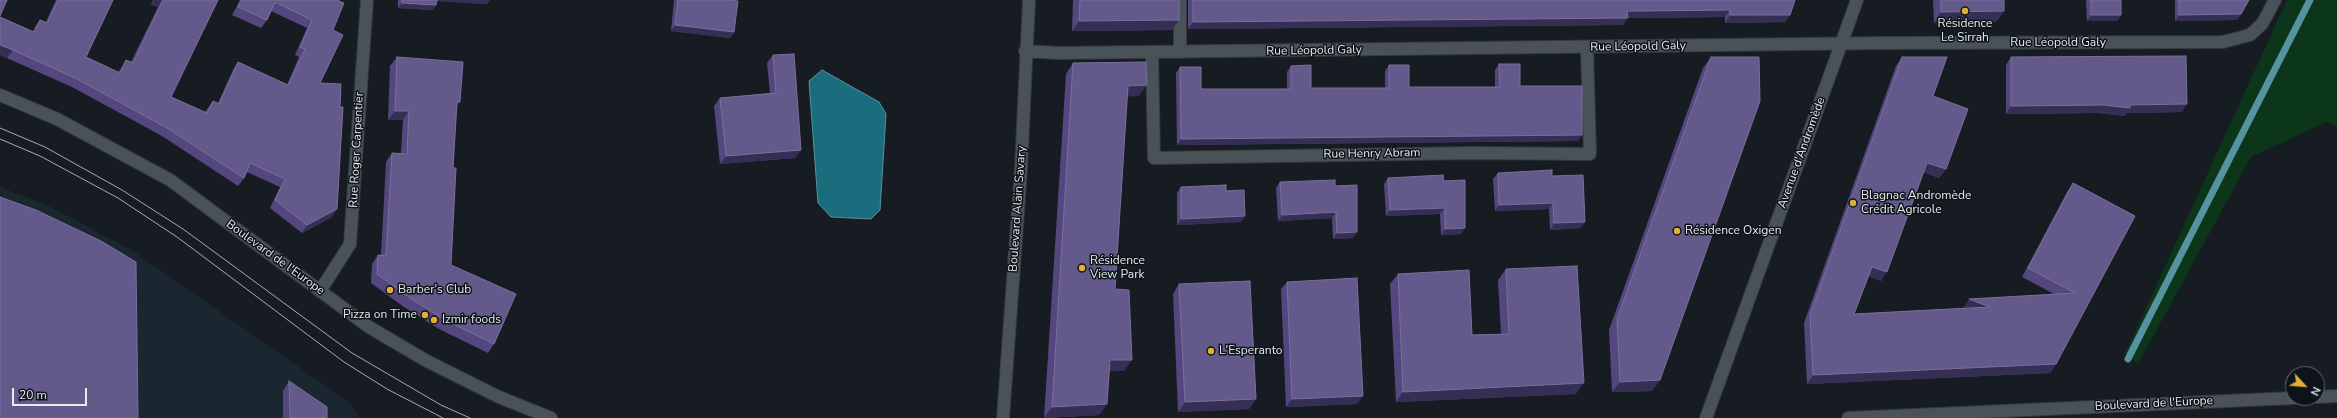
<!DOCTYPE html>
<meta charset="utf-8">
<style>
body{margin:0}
#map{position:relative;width:2337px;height:418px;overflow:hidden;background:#161c22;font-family:"Nunito Sans",sans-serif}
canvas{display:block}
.north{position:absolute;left:2285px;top:366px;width:40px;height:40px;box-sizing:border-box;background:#0d1318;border:1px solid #63696e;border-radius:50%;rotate:116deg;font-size:11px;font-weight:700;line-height:16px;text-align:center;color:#e5eaee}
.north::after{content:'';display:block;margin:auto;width:14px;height:18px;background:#e1af34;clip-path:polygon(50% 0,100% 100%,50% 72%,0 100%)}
.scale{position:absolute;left:12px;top:388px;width:75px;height:18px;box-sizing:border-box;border:2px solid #e5eaee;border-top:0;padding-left:5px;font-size:12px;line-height:14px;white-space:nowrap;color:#e5eaee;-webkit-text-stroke:3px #0d1318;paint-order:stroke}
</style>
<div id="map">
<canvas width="2337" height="418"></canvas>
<div class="north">N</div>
<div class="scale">20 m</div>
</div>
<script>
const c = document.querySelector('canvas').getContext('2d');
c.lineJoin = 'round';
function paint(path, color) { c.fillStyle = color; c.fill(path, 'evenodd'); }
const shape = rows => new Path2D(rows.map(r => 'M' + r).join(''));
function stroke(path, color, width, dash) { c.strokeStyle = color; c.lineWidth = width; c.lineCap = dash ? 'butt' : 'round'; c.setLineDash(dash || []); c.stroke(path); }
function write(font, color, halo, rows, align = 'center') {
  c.font = font + ' "Nunito Sans",sans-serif'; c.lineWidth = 3; c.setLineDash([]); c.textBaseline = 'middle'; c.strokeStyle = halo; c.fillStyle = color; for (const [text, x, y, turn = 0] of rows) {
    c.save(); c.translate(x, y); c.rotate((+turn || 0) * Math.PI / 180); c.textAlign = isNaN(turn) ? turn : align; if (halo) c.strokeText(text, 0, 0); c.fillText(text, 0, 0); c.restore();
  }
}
paint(shape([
 [0,187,45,204,133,251,350,403,359,418,0,418]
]), '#1a2630');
paint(shape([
 [2287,0,2337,0,2337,126,2326,122,2251,157,2138,364,2125,354]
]), '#0c361a');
const water = shape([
 [822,70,879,102,886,114,880,210,871,219,831,217,818,203,809,81,822,70]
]);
paint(water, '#196d7d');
stroke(water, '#56929f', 1);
stroke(shape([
 [2128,359,2310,0]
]), '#56929f', 7);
const street = shape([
 [1180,0,1180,52],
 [1025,51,1058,53,1883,43,2223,42,2250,35,2262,24,2275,0],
 [1152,52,1154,158,1473,153,1590,154,1587,48],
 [0,95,57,119,170,180,369,327,425,360,499,397,551,418],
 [320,291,350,244,367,0],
 [2317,397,2337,396],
 [1003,418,1021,169,1029,0],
 [1848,418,2293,398]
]);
const secondary = shape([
 [1706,418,1857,0]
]);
stroke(street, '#35393d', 14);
stroke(secondary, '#35393d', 14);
stroke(street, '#4a5259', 12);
stroke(secondary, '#4a5259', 12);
stroke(shape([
 [0,128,45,147,122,190,183,229,352,353,441,405,470,418],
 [0,139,40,156,118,198,177,237,344,362,387,389,443,418]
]), '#a7acb1', 1);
paint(shape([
 [56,0,113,0,86,57,118,72,121,68,126,60,131,62,158,7,151,5,153,0,218,0,171,97,205,112,213,101,218,103,233,70,238,62,287,85,299,57,295,55,307,28,271,11,267,20,261,28,232,15,240,0,337,0,333,30,320,83,332,217,302,233,270,208,280,187,247,172,244,178,238,186,162,136,72,87,0,55,33,32,35,27,40,20,46,22],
 [398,0,490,0,487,4,437,1,436,5,433,10,398,8],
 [674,0,729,0,734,32,730,38,671,31],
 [1073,0,1179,0,1179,20,1172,30,1072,31],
 [1188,0,1795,0,1785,22,1725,23,1725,17,1635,18,1627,18,1623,25,1188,29],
 [1933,0,2004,0,2004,11,1996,22,1934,23],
 [2086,0,2121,0,2121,15,2117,21,2087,21],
 [2175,0,2249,0,2241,14,2237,20,2175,21],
 [773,55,801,150,795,158,720,164,714,106,720,98,770,93,767,63],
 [397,57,456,108,453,168,451,265,494,344,488,353,439,329,404,307,371,283,372,264,378,255,381,255,386,162,392,153,401,153,403,120,388,120,390,66],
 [1711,57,1660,380,1652,391,1612,392,1609,330,1703,68],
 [1902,57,1933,96,1946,169,1939,178,1923,172,1881,281,1868,276,1854,314,1964,308,1963,308,2054,294,2022,277,2067,192,2073,183,2135,216,2056,364,2050,373,1807,384,1804,323,1896,66],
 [2011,57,2182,112,2127,113,2125,116,2098,113,2006,114,2006,65],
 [1073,63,1139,96,1127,96,1115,289,1124,371,1109,371,1107,404,1099,415,1044,418,1066,74],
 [1499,64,1520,86,1582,135,1578,141,1177,145,1176,73,1180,67,1201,89,1287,89,1287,72,1291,66,1311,88,1385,88,1385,71,1389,65,1409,87,1495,87,1495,70],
 [1498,173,1552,176,1581,228,1550,230,1549,209,1495,211,1493,179],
 [1388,178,1444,181,1461,234,1441,235,1440,214,1386,216,1384,184],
 [1280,182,1335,186,1353,238,1333,239,1332,218,1278,221,1276,188],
 [1181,187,1226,191,1245,216,1241,222,1177,225,1177,193],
 [1506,269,1576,394,1396,402,1390,284,1398,274,1472,335,1501,334,1498,280],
 [1287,282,1357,404,1286,407,1281,289],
 [1179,284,1256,399,1249,409,1178,412,1173,294],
 [289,381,327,418,283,418,283,391]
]), '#54477f');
paint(shape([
 [154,0,162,0,158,7,151,5],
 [434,0,490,0,487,4,433,1],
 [402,3,436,5,433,10,398,8],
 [1730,10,1725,17,1627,18,1623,25,1188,29,1193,22,1640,11],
 [2004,11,1996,22,1934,23,1941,12],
 [2241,14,2237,20,2175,21,2179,15],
 [1730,15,1790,15,1785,22,1725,23],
 [2091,15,2121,15,2117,21,2087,21],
 [1179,20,1172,30,1072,31,1079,21],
 [675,25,734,32,730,38,671,31],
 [0,45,13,50,7,58,0,55],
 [1147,85,1139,96,1120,97,1128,86],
 [457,102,460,102,454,111],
 [2187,104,2182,112,2127,113,2125,116,2098,113,2006,114,2011,106],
 [395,111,409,111,403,120,388,120],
 [1582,135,1578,141,1177,145,1181,139],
 [801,150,795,158,720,164,726,156],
 [1927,163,1946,169,1939,178,1921,171],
 [1553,203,1549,209,1495,211,1499,205],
 [1445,208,1440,214,1386,216,1390,210],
 [337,209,332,217,302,233,307,225],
 [1336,212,1332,218,1278,221,1282,215],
 [1245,216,1241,222,1177,225,1181,219],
 [1585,222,1581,228,1550,230,1554,223],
 [1465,228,1461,234,1441,235,1445,229],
 [1357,232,1353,238,1333,239,1337,233],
 [1872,267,1887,272,1881,281,1865,275],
 [1969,299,1990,307,1984,316,1963,308],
 [1110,360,1132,360,1124,371,1102,371],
 [2056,364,2050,373,1807,384,1813,375],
 [1660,380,1652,391,1612,392,1620,382],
 [1584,383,1576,394,1396,402,1403,392],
 [1363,396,1357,404,1286,407,1292,399],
 [1256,399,1249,409,1178,412,1185,402],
 [1107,404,1099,415,1044,418,1052,407]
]), '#352f55');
const building = shape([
 [0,0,7,0,0,16,0,0],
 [58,0,113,0,86,57,120,73,126,60,133,63,163,0,218,0,171,97,207,113,213,101,219,104,238,62,288,85,305,49,300,47,312,20,275,2,267,20,238,7,241,0,337,0,344,3,333,30,343,35,320,83,341,84,340,107,343,107,337,209,307,225,275,200,285,179,250,163,244,178,167,128,77,79,13,50,0,45,0,17,34,32,40,20,47,23,58,0],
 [402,0,437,0,436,5,402,3,402,0],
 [678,0,729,0,738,1,734,32,675,25,678,0],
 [1080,0,1179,0,1179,20,1079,21,1080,0],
 [1193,0,1795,0,1790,15,1730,15,1730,10,1640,11,1627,11,1628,18,1193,22,1193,0],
 [1941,0,2004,0,2004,11,1941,12,1941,0],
 [2091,0,2121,0,2121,15,2091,15,2091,0],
 [2179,0,2249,0,2241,14,2179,15,2179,0],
 [794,54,801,150,726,156,720,98,776,93,773,55,794,54],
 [2186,56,2187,104,2130,105,2130,108,2103,105,2011,106,2011,57,2186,56],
 [397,57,463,62,460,102,457,102,453,168,456,168,451,265,516,294,494,344,445,320,410,298,377,274,378,255,386,256,392,153,407,154,409,111,395,111,397,57],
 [1711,57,1759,57,1760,101,1660,380,1620,382,1617,319,1711,57],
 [1902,57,1947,57,1933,96,1968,109,1946,169,1927,163,1887,272,1872,267,1854,314,1990,307,1969,299,2075,293,2028,268,2073,183,2135,216,2056,364,1813,375,1810,315,1902,57],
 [1146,62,1147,85,1128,86,1115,289,1129,290,1132,360,1110,360,1107,404,1052,407,1073,63,1146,62],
 [1499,64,1520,64,1520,86,1582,86,1582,135,1181,139,1180,67,1201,67,1201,89,1291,89,1291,66,1311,65,1311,88,1389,88,1389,65,1409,65,1409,87,1500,87,1499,64],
 [1552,170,1552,176,1583,175,1585,222,1554,223,1553,203,1499,205,1498,173,1552,170],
 [1443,175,1444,181,1465,180,1465,228,1445,229,1445,208,1390,210,1388,178,1443,175],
 [1335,180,1335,186,1357,185,1357,232,1337,233,1336,212,1282,215,1280,182,1335,180],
 [1226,185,1226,191,1244,190,1245,216,1181,219,1181,187,1226,185],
 [0,197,36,210,101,241,136,262,138,418,0,418,0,197],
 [1577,266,1584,383,1403,392,1398,274,1469,270,1472,335,1509,334,1506,269,1577,266],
 [1357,278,1363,396,1292,399,1287,282,1357,278],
 [1250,281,1256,399,1185,402,1179,284,1250,281],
 [289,381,327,407,327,418,290,418,289,381]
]);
paint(building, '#64598b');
stroke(building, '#78709b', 1);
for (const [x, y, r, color] of [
 [1965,11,4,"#e1af34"],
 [1853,203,4,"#e1af34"],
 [1677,231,4,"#e1af34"],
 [1082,268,4,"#e1af34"],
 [390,290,4,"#e1af34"],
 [425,315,4,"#e1af34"],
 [434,320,4,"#e1af34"],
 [1211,351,4,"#e1af34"]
]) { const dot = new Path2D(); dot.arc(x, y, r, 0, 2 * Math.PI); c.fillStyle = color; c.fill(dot); stroke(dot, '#0d1318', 1.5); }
write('12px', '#e5eaee', '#0d1318', [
 ["Résidence",1965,24,"center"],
 ["Le Sirrah",1965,38,"center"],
 ["Blagnac Andromède",1861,196],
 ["Crédit Agricole",1861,210],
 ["Résidence Oxigen",1685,231],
 ["Résidence",1090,261],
 ["View Park",1090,275],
 ["Barber's Club",398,290],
 ["Pizza on Time",417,315,"right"],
 ["Izmir foods",442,320],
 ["L'Esperanto",1219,351]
], 'left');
write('12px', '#e5eaee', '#0d1318', [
 ["Rue Léopold Galy",2058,43],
 ["Rue Léopold Galy",1638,47,-1],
 ["Rue Léopold Galy",1314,51,-1],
 ["Rue Roger Carpentier",357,150,-87],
 ["Avenue d'Andromède",1802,153,-70],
 ["Rue Henry Abram",1372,154,-1],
 ["Boulevard Alain Savary",1018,209,-86],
 ["Boulevard de l'Europe",275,258,36],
 ["Boulevard de l'Europe",2154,404,-3]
]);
</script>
